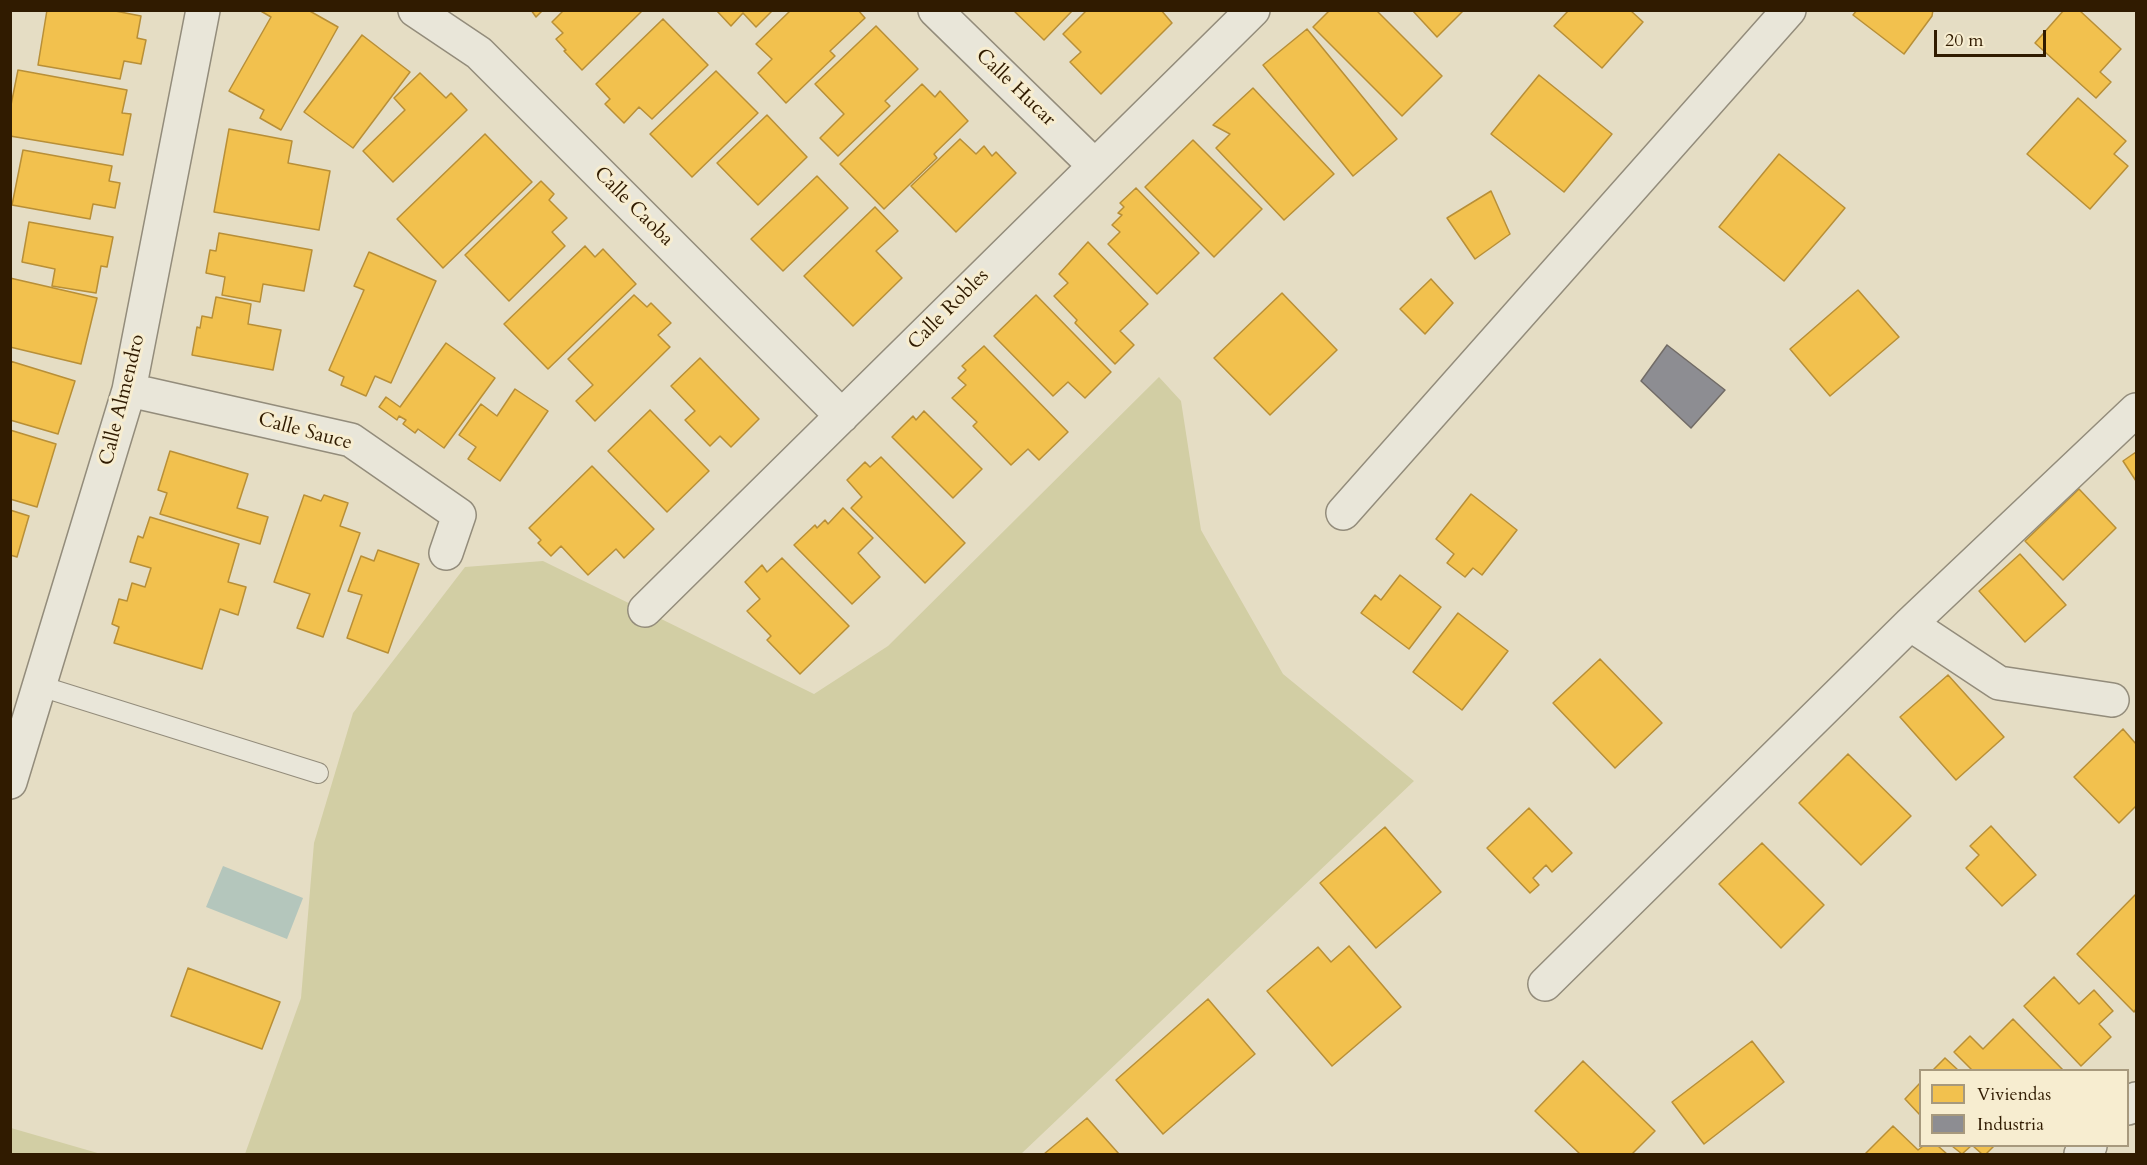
<!DOCTYPE html>
<style>
body{margin:0}
#map{position:relative;width:2147px;height:1165px;overflow:hidden;background:#e5ddc4;font-family:Cardo,serif}
canvas{display:block}
.frame{position:absolute;inset:0;border:12px solid #301b00;pointer-events:none}
.legend{position:absolute;left:1919px;top:1069px;width:210px;height:78px;box-sizing:border-box;background:#f7edd0;border:2px solid #a7997d;margin:0;padding:8px 10px;list-style:none;font-size:18px;color:#301b00}
.legend li{display:flex;align-items:center;gap:12px;height:30px}
.legend b{width:30px;border:2px solid #a7997d}
.scale{position:absolute;left:1934px;top:30px;width:112px;height:27px;box-sizing:border-box;border:3px solid #301b00;border-top:0;padding-left:8px;font-size:18px;line-height:21px;white-space:nowrap;color:#301b00;-webkit-text-stroke:4px #f7edd0;paint-order:stroke}
</style>
<div id="map">
<canvas width="2147" height="1165"></canvas>
<div class="frame"></div>
<ul class="legend">
<li><b style="height:16px;background:#f2c14e"></b>Viviendas</li>
<li><b style="height:16px;background:#8d8d92"></b>Industria</li>
</ul>
<div class="scale">20 m</div>
</div>
<script>
const c = document.querySelector('canvas').getContext('2d');
c.lineJoin = 'round';
function paint(path, color) { c.fillStyle = color; c.fill(path, 'evenodd'); }
const shape = rows => new Path2D(rows.map(r => 'M' + r).join(''));
function stroke(path, color, width, dash) { c.strokeStyle = color; c.lineWidth = width; c.lineCap = dash ? 'butt' : 'round'; c.setLineDash(dash || []); c.stroke(path); }
function write(font, color, halo, rows, align = 'center') {
  c.font = font + ' Cardo,serif'; c.lineWidth = 6; c.setLineDash([]); c.textBaseline = 'middle'; c.strokeStyle = halo; c.fillStyle = color; for (const [text, x, y, turn = 0] of rows) {
    c.save(); c.translate(x, y); c.rotate((+turn || 0) * Math.PI / 180); c.textAlign = isNaN(turn) ? turn : align; if (halo) c.strokeText(text, 0, 0); c.fillText(text, 0, 0); c.restore();
  }
}
paint(shape([
 [1159,377,1181,401,1201,530,1283,674,1414,781,1021,1154,245,1154,301,998,314,843,353,713,465,567,543,561,814,694,888,646],
 [11,1128,101,1154,11,1154]
]), '#d2cea4');
paint(shape([
 [223,866,303,898,287,939,206,907]
]), '#b4c6bc');
const homes = shape([
 [47,10,110,10,141,16,137,38,146,40,141,64,124,61,120,79,38,65,47,10],
 [259,10,308,10,338,27,281,130,260,118,264,110,229,91,271,17,259,10],
 [531,10,543,10,536,17,531,10],
 [564,10,643,10,582,70,564,51,566,50,556,39,563,33,552,22,564,10],
 [716,10,773,10,756,27,743,13,731,26,716,10],
 [791,10,858,10,865,18,830,51,835,56,786,103,758,73,772,59,756,44,791,10],
 [1013,10,1073,10,1044,40,1013,10],
 [1087,10,1161,10,1172,23,1101,94,1070,62,1081,52,1063,34,1087,10],
 [1330,10,1376,10,1442,76,1402,116,1313,27,1330,10],
 [1412,10,1464,10,1437,37,1412,10],
 [1569,10,1630,10,1643,22,1602,68,1554,26,1569,10],
 [1857,10,1933,10,1932,16,1904,54,1853,15,1857,10],
 [2064,10,2079,10,2121,49,2100,72,2111,82,2096,98,2035,43,2064,10],
 [663,19,708,65,652,119,639,107,624,123,605,104,610,99,596,84,663,19],
 [876,26,918,69,885,101,890,106,838,156,820,138,844,114,815,84,876,26],
 [1307,29,1397,139,1353,176,1263,65,1307,29],
 [362,35,410,72,353,148,304,112,362,35],
 [18,70,127,90,122,113,131,114,123,155,10,136,10,110,18,70],
 [716,71,758,113,692,177,650,134,716,71],
 [420,73,446,98,451,93,467,110,393,182,363,151,405,110,394,98,420,73],
 [1539,75,1612,134,1564,192,1491,134,1539,75],
 [922,84,935,97,940,91,968,121,934,154,937,158,884,209,840,164,922,84],
 [1253,88,1334,174,1284,220,1216,148,1230,134,1213,125,1253,88],
 [2078,98,2126,141,2114,154,2128,166,2090,209,2027,154,2078,98],
 [767,115,807,157,758,205,717,163,767,115],
 [229,129,292,141,288,163,330,171,319,230,214,212,229,129],
 [485,134,532,182,443,268,397,219,485,134],
 [960,139,976,154,984,146,992,156,996,152,1016,173,956,232,911,186,960,139],
 [1193,140,1262,209,1214,257,1145,187,1193,140],
 [23,150,112,166,109,181,120,183,115,208,93,204,90,219,12,205,23,150],
 [1779,154,1845,208,1784,281,1719,227,1779,154],
 [817,176,848,208,783,271,751,239,817,176],
 [541,181,554,194,549,200,567,218,552,232,565,246,509,301,465,255,541,181],
 [1136,188,1199,253,1157,294,1108,244,1120,232,1112,225,1122,215,1118,213,1124,207,1120,203,1136,188],
 [1491,191,1510,234,1475,259,1447,218,1491,191],
 [875,207,898,231,876,251,902,278,853,326,804,276,875,207],
 [29,222,113,237,107,267,101,266,96,293,52,286,55,269,22,262,29,222],
 [219,233,312,250,304,291,263,284,260,302,222,295,225,277,206,273,210,250,216,251,219,233],
 [1088,242,1148,304,1120,331,1134,345,1115,364,1075,323,1077,320,1054,296,1068,283,1059,274,1088,242],
 [585,246,595,257,603,249,636,284,548,369,504,324,585,246],
 [369,252,436,281,391,383,375,376,366,396,341,385,344,377,329,370,364,290,354,286,369,252],
 [10,278,97,298,81,364,10,347,10,278],
 [1431,279,1453,303,1425,334,1400,309,1431,279],
 [1858,290,1899,337,1830,396,1790,349,1858,290],
 [1282,293,1337,350,1270,415,1214,358,1282,293],
 [634,295,647,307,651,303,671,323,658,335,670,347,595,421,576,401,593,385,568,359,634,295],
 [1036,295,1111,372,1085,398,1068,382,1053,396,994,336,1036,295],
 [216,297,251,304,248,324,281,330,273,370,192,355,197,327,200,328,202,316,212,318,216,297],
 [446,343,495,378,444,448,418,429,415,433,403,424,406,420,399,416,397,420,379,407,386,397,400,407,446,343],
 [984,346,1068,432,1039,460,1028,449,1011,465,973,426,977,422,952,398,966,385,958,378,966,370,962,366,984,346],
 [700,358,759,419,731,447,720,436,710,446,685,420,695,411,671,386,700,358],
 [10,361,75,381,58,434,10,420,10,361],
 [515,389,548,411,500,481,468,459,476,447,459,435,481,404,497,416,515,389],
 [650,410,709,471,667,512,608,451,650,410],
 [924,411,982,469,953,498,892,437,913,416,916,420,924,411],
 [10,430,56,444,37,507,10,499,10,430],
 [170,451,248,474,237,508,268,517,260,544,160,514,167,493,158,490,170,451],
 [2136,452,2136,481,2123,461,2136,452],
 [881,457,965,543,925,583,851,508,862,497,847,480,865,462,870,467,881,457],
 [592,466,654,529,624,558,616,549,588,575,561,546,551,556,538,543,541,540,529,528,592,466],
 [2079,489,2116,528,2063,580,2025,541,2079,489],
 [1471,494,1517,530,1482,575,1473,568,1465,577,1447,563,1454,554,1436,539,1471,494],
 [304,495,321,501,324,495,348,503,340,526,360,533,323,637,297,628,310,594,274,582,304,495],
 [843,508,873,538,858,553,880,577,852,604,794,545,815,525,817,528,825,520,828,524,843,508],
 [10,510,29,516,17,557,10,555,10,510],
 [150,517,239,544,228,582,246,587,238,615,220,609,202,669,114,643,119,627,112,624,119,599,127,601,132,583,145,587,151,568,130,562,138,536,143,538,150,517],
 [378,550,419,564,388,653,347,638,362,595,348,591,361,556,374,561,378,550],
 [2020,554,2066,605,2025,642,1979,591,2020,554],
 [782,558,849,626,800,674,767,640,771,636,747,611,760,599,745,582,762,565,767,572,782,558],
 [1400,575,1441,607,1409,649,1361,613,1375,595,1381,600,1400,575],
 [1458,613,1508,651,1462,710,1413,672,1458,613],
 [1600,659,1662,723,1615,768,1553,703,1600,659],
 [1948,675,2004,737,1956,780,1900,717,1948,675],
 [2123,729,2136,744,2136,806,2119,823,2074,777,2123,729],
 [1848,754,1911,816,1861,865,1799,803,1848,754],
 [1529,808,1572,853,1552,872,1546,865,1533,878,1539,885,1530,893,1487,848,1529,808],
 [1991,826,2036,875,2002,906,1966,868,1979,855,1970,846,1991,826],
 [1385,827,1441,892,1376,948,1320,883,1385,827],
 [1762,843,1824,905,1781,948,1719,884,1762,843],
 [2136,894,2136,1009,2134,1012,2077,954,2136,894],
 [1349,946,1401,1007,1332,1066,1267,991,1318,947,1331,962,1349,946],
 [188,968,280,1002,262,1049,171,1016,188,968],
 [2054,977,2079,1004,2094,990,2113,1011,2099,1024,2111,1037,2081,1066,2024,1006,2054,977],
 [1208,999,1255,1054,1163,1134,1116,1080,1208,999],
 [2013,1019,2063,1070,1972,1070,1954,1052,1970,1036,1983,1049,2013,1019],
 [1752,1041,1784,1082,1704,1144,1672,1102,1752,1041],
 [1945,1058,1958,1070,1933,1070,1945,1058],
 [1583,1061,1655,1131,1632,1154,1580,1154,1535,1111,1583,1061],
 [1920,1083,1920,1115,1905,1099,1920,1083],
 [1087,1118,1119,1154,1044,1154,1087,1118],
 [1893,1126,1918,1150,1923,1146,1938,1146,1947,1154,1865,1154,1893,1126],
 [1952,1146,1971,1146,1962,1154,1952,1146],
 [1973,1146,1994,1146,1986,1154,1982,1154,1973,1146]
]);
paint(homes, '#f2c14e');
stroke(homes, '#b88f37', 1.5);
const industry = shape([
 [1667,345,1725,390,1691,428,1641,381,1667,345]
]);
paint(industry, '#8d8d92');
stroke(industry, '#716b66', 1.5);
const lane = shape([
 [40,686,318,773]
]);
const street = shape([
 [415,10,479,53,842,416],
 [935,10,1095,166],
 [129,390,351,440,459,515,446,553],
 [1343,513,1789,10],
 [645,610,1253,10],
 [1910,624,1999,683,2112,700],
 [10,782,129,390,203,10],
 [1545,984,1910,624,2136,410],
 [2128,1108,2136,1099],
 [2081,1154,2090,1146]
]);
stroke(lane, '#938c7b', 22);
stroke(street, '#938c7b', 36);
stroke(lane, '#e9e6d9', 20);
stroke(street, '#e9e6d9', 33);
write('20px', '#301b00', '#f7edd0', [
 ["Calle Hucar",1015,88,44],
 ["Calle Caoba",633,207,45],
 ["Calle Robles",949,310,-45],
 ["Calle Almendro",123,400,-76],
 ["Calle Sauce",305,432,15]
]);
</script>
